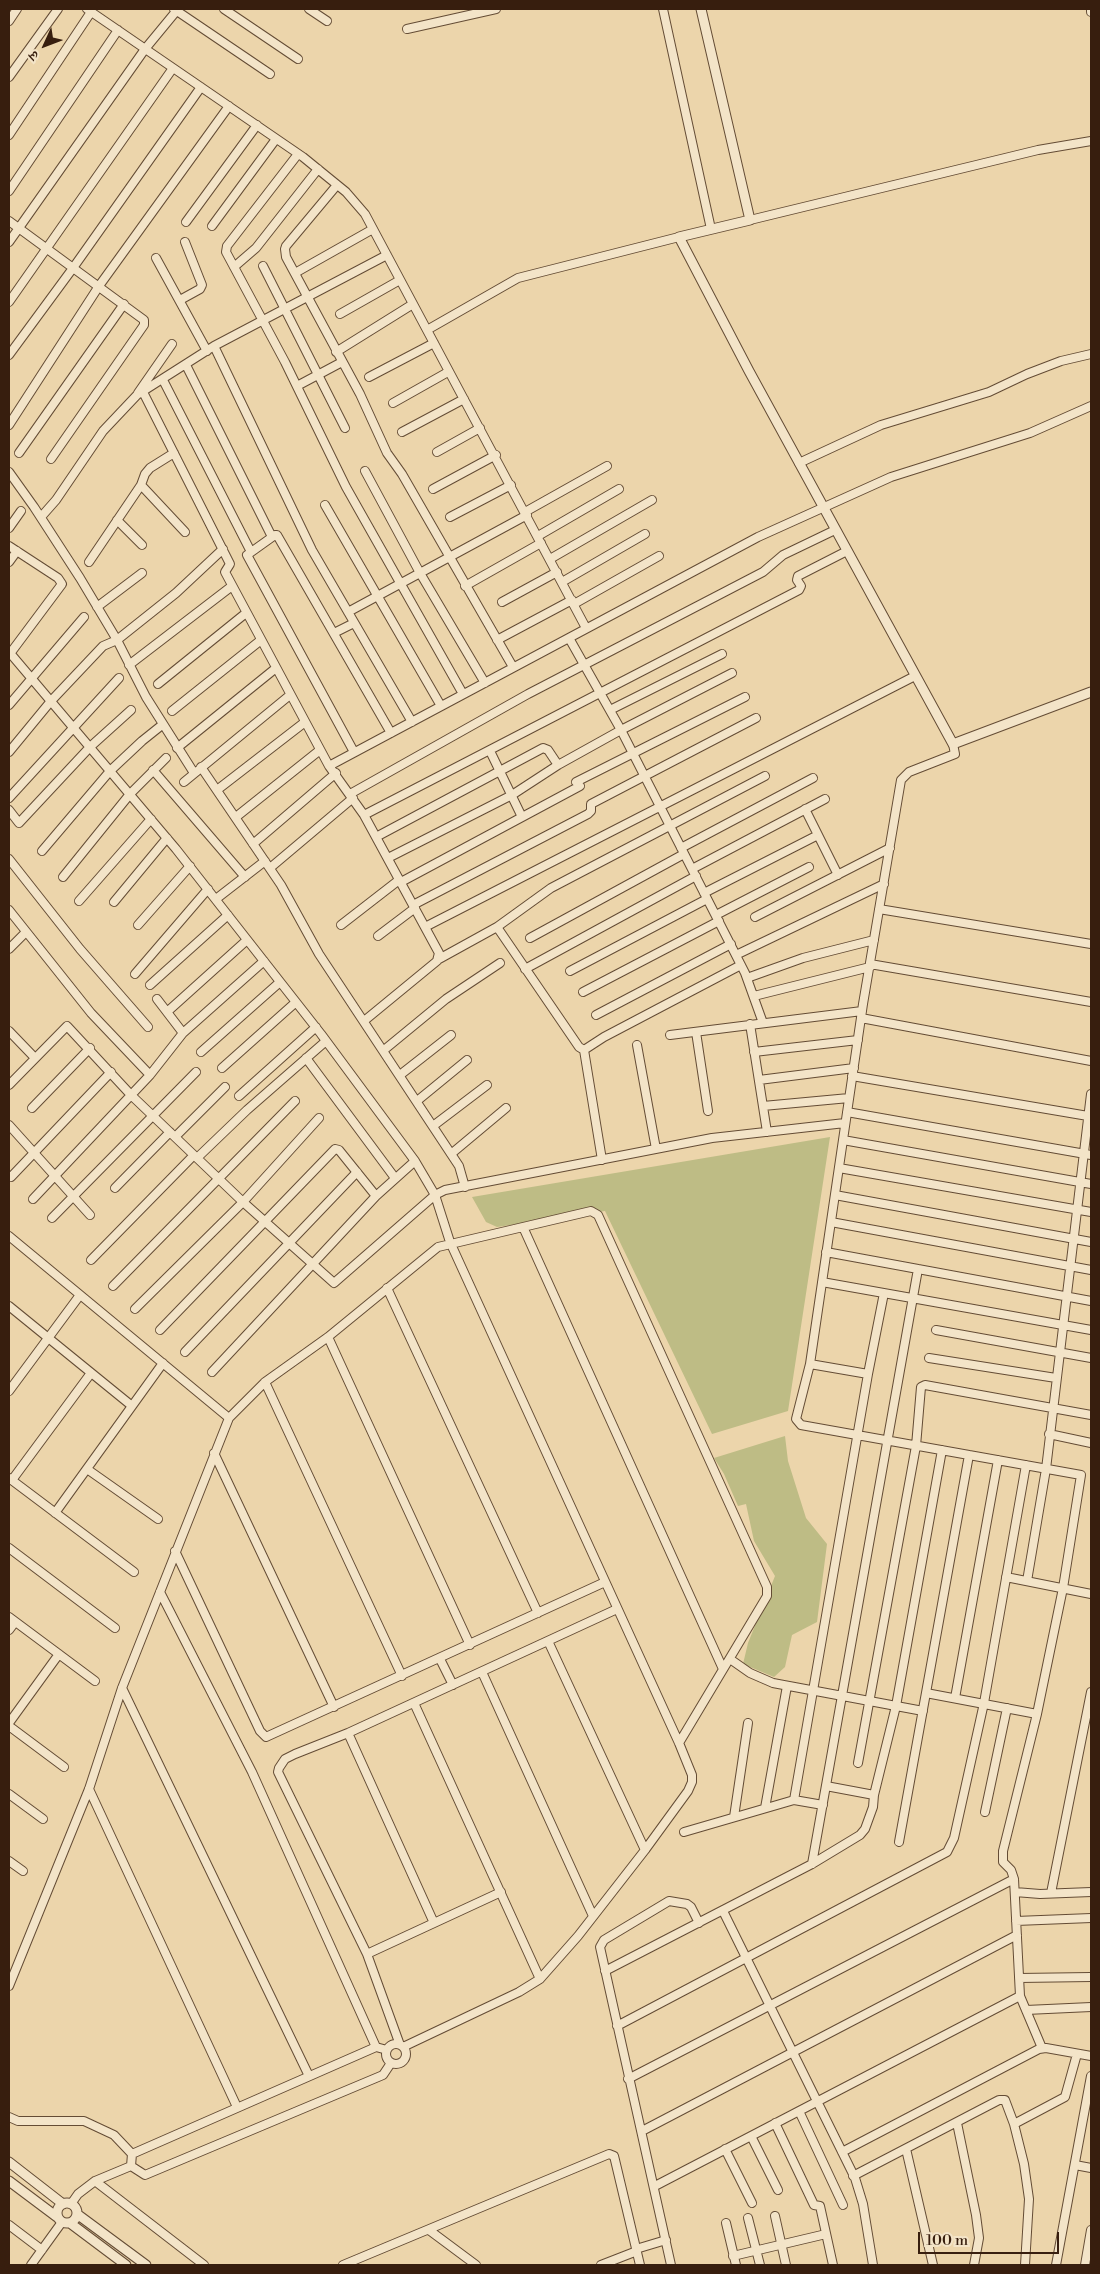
<!DOCTYPE html>
<meta charset="utf-8">
<style>
body{margin:0}
#map{position:relative;width:1100px;height:2274px;overflow:hidden;background:#ecd5ab;font-family:"Libre Bodoni","Noto Serif Devanagari",serif}
canvas{display:block}
.frame{position:absolute;inset:0;border:10px solid #371e0e;pointer-events:none}
.north{position:absolute;left:20px;top:20px;width:50px;height:50px;-webkit-text-stroke:4px #f3e4c8;paint-order:stroke;rotate:227deg;font-size:14px;font-weight:700;line-height:20px;text-align:center;color:#371e0e}
.north::after{content:'';display:block;margin:auto;width:18px;height:22px;background:#371e0e;clip-path:polygon(50% 0,100% 100%,50% 72%,0 100%)}
.scale{position:absolute;left:918px;top:2232px;width:141px;height:22px;box-sizing:border-box;border:2px solid #371e0e;border-top:0;padding-left:6px;font-size:15px;line-height:18px;white-space:nowrap;color:#371e0e;-webkit-text-stroke:4px #f3e4c8;paint-order:stroke}
</style>
<div id="map">
<canvas width="1100" height="2274"></canvas>
<div class="frame"></div>
<div class="north">उ</div>
<div class="scale">100 m</div>
</div>
<script>
const c = document.querySelector('canvas').getContext('2d');
c.lineJoin = 'round';
function paint(path, color) { c.fillStyle = color; c.fill(path, 'evenodd'); }
const shape = rows => new Path2D(rows.map(r => 'M' + r).join(''));
function stroke(path, color, width, dash) { c.strokeStyle = color; c.lineWidth = width; c.lineCap = dash ? 'butt' : 'round'; c.setLineDash(dash || []); c.stroke(path); }
paint(shape([
 [830,1137,788,1411,712,1434,605,1211,497,1227,486,1222,472,1197],
 [785,1436,788,1461,806,1518,827,1544,817,1622,792,1635,785,1667,774,1677,743,1664,748,1643,775,1576,754,1541,746,1504,738,1506,724,1474,714,1458]
]), '#bebc85');
const minor = shape([
 [87,9,303,157,346,192,365,214,586,628],
 [174,9,270,74],
 [224,9,298,59],
 [309,9,327,21],
 [663,9,711,229],
 [1091,9,1091,12],
 [9,21,17,9],
 [407,29,496,9],
 [9,77,58,9],
 [9,135,91,12],
 [298,154,227,246,226,252,285,362,346,487,463,694],
 [337,185,286,246,285,249,286,257,360,394,387,453,402,474,513,667],
 [9,191,118,30],
 [750,220,1038,150,1091,141],
 [9,221,144,320,144,325,51,459],
 [186,222,257,125],
 [212,226,276,139],
 [9,242,145,49,178,9],
 [156,258,207,351],
 [263,266,345,428],
 [234,267,256,248,318,169],
 [295,273,373,229],
 [180,300,200,289,202,285,185,242],
 [9,302,173,68],
 [340,314,400,280],
 [427,330,518,278,679,237],
 [214,346,312,550,412,722],
 [336,352,413,304],
 [9,355,73,268,201,87],
 [186,365,272,537],
 [369,377,434,343],
 [163,380,251,552],
 [297,386,342,362],
 [143,392,230,564,225,572,329,766,364,815,439,953,437,961,364,1021],
 [138,393,172,344],
 [393,403,448,372],
 [9,425,99,286,229,106],
 [402,432,464,399],
 [437,452,480,428],
 [19,453,124,304],
 [799,463,881,425,989,392,1027,374,1061,361,1091,354],
 [365,471,420,573,485,683],
 [9,472,34,507,80,578,117,640,146,697,194,773],
 [141,485,185,532],
 [433,489,496,455],
 [325,505,441,706],
 [525,512,607,466],
 [41,517,56,500,103,431,137,395,214,346,387,255],
 [450,517,511,485],
 [117,520,142,545],
 [9,528,21,511],
 [538,536,619,489],
 [9,546,58,578,62,584,9,655],
 [550,559,652,500],
 [9,562,17,551],
 [89,562,141,485,145,474,150,468,174,453],
 [562,582,645,534],
 [465,586,541,543],
 [502,602,557,572],
 [574,604,659,556],
 [97,607,142,573],
 [348,612,527,515],
 [334,633,354,623],
 [569,638,621,730,745,973,763,1023],
 [497,640,572,600],
 [10,653,176,849,321,1034,415,1161,435,1195,450,1242,679,1743,692,1775,692,1782,688,1791,645,1850,578,1936,540,1979,519,1992,403,2047],
 [129,665,232,586],
 [158,684,246,613],
 [9,705,84,617],
 [610,710,722,654],
 [172,711,261,640],
 [953,744,955,754,909,772,901,780,863,1004,810,1364,796,1419,801,1425,1081,1475,1063,1588,1037,1714,1003,1851,1003,1862,1011,1870,1014,1879,1020,1996,1042,2048],
 [177,748,276,668],
 [490,751,522,817],
 [9,752,51,701,103,646,117,640,176,593,223,549],
 [354,752,247,555,275,535,277,535,391,733],
 [329,766,758,537,891,477,1030,433,1091,406],
 [201,767,281,885,319,954,459,1166,465,1187],
 [153,770,245,877],
 [184,782,290,695],
 [217,790,305,722],
 [350,794,528,694,763,572,783,555,835,530],
 [9,798,119,678],
 [805,809,838,875],
 [9,810,19,823,90,747,131,710],
 [364,815,799,590,801,586,797,580,798,576,847,551],
 [236,817,320,750],
 [376,837,543,748,548,750,558,765],
 [253,844,336,773],
 [681,848,813,778],
 [42,851,110,771,142,741,162,725],
 [388,858,512,795,558,765,621,730,732,673],
 [9,859,80,949,148,1027],
 [270,868,353,798],
 [692,869,825,799],
 [63,877,130,794,166,758],
 [401,882,580,786,576,782,745,697],
 [704,893,818,835],
 [216,899,265,861],
 [79,901,151,819],
 [114,902,167,838],
 [413,905,588,814,591,811,591,804,756,718],
 [879,909,1091,944],
 [9,910,91,1013,150,1075],
 [716,915,809,867],
 [755,917,890,848],
 [138,925,190,866],
 [341,925,399,880],
 [425,927,915,676],
 [497,927,579,1047,584,1050],
 [378,936,415,908],
 [530,938,684,854],
 [9,949,26,932],
 [736,955,884,884],
 [439,959,497,927,551,888,765,776],
 [870,964,1091,1002],
 [525,969,696,876],
 [570,971,707,899],
 [135,974,208,889],
 [747,978,803,958,874,940],
 [150,985,228,915],
 [583,992,719,921],
 [754,996,870,967],
 [157,999,183,1033],
 [167,1012,247,940],
 [596,1015,731,944],
 [861,1018,1091,1061],
 [750,1024,767,1132],
 [9,1031,35,1058],
 [696,1032,708,1111],
 [670,1035,862,1011],
 [637,1045,656,1149],
 [384,1050,446,999,500,963],
 [584,1050,604,1037,741,965],
 [584,1050,602,1160],
 [201,1052,280,982],
 [754,1052,858,1040],
 [306,1058,395,1178],
 [222,1068,296,1002],
 [400,1075,451,1035],
 [852,1076,1088,1116],
 [759,1080,854,1068],
 [9,1085,67,1026,131,1095,243,1202,334,1283,435,1195,445,1190,712,1138,845,1123],
 [239,1096,316,1027],
 [417,1101,467,1060],
 [763,1106,849,1098],
 [32,1108,90,1048],
 [847,1112,1091,1155],
 [9,1125,90,1215],
 [433,1126,487,1085],
 [175,1137,225,1087],
 [843,1140,1091,1184],
 [451,1154,506,1108],
 [197,1158,247,1110,326,1041],
 [839,1168,1091,1212],
 [11,1177,111,1072],
 [115,1188,170,1132],
 [835,1195,1091,1242],
 [33,1199,150,1075,183,1033,264,961],
 [52,1218,196,1072],
 [831,1222,1091,1270],
 [523,1227,723,1669],
 [9,1236,229,1418],
 [826,1252,1091,1301],
 [91,1260,194,1155],
 [822,1282,1091,1330],
 [113,1286,295,1101],
 [387,1288,538,1613],
 [9,1306,132,1406],
 [135,1309,243,1202,319,1118],
 [160,1330,335,1149,339,1150,376,1196],
 [936,1330,1091,1358],
 [328,1337,470,1645],
 [185,1352,357,1172],
 [929,1358,1056,1378],
 [810,1364,868,1374],
 [212,1372,376,1196,415,1161],
 [265,1382,402,1676],
 [9,1391,80,1295],
 [1049,1434,1091,1443],
 [214,1453,334,1707],
 [87,1469,158,1519],
 [9,1478,134,1572],
 [12,1480,91,1373],
 [55,1513,163,1363],
 [9,1548,115,1628],
 [175,1551,260,1731,266,1737,605,1582],
 [1006,1577,1091,1594],
 [1027,1581,1046,1469,1091,1094],
 [160,1592,252,1772,376,2047,387,2050],
 [9,1617,95,1681],
 [9,1630,15,1622],
 [548,1641,645,1850],
 [440,1659,453,1685],
 [730,1659,750,1673,773,1683,923,1711],
 [482,1672,593,1916],
 [122,1688,309,2076],
 [926,1693,1037,1714],
 [955,1698,998,1460],
 [414,1703,540,1979],
 [9,1723,59,1654],
 [9,1726,64,1767],
 [348,1733,434,1923],
 [858,1763,916,1446,921,1387,925,1385,1091,1415],
 [826,1786,874,1795],
 [89,1789,237,2107],
 [9,1794,43,1819],
 [794,1800,868,1374,884,1293],
 [765,1808,787,1686],
 [985,1812,1007,1708],
 [734,1817,748,1723],
 [684,1832,794,1800,823,1805],
 [899,1842,969,1455],
 [9,1861,23,1871],
 [812,1864,918,1269],
 [1015,1892,1040,1894,1091,1892],
 [1051,1893,1091,1692],
 [723,1911,855,2178,863,2204,873,2265],
 [1016,1921,1091,1918],
 [367,1954,501,1892],
 [605,1971,812,1864,860,1835,865,1829,873,1807,874,1795,896,1706,942,1450],
 [1019,1978,1091,1977],
 [9,1986,89,1789,122,1688,229,1418,265,1382,328,1337,438,1247,591,1211,598,1215,767,1587,767,1596,679,1743],
 [1026,2010,1091,2007],
 [617,2026,947,1852,954,1838,984,1703,1026,1465],
 '386 2054a10 10 0 1 1 20 0a10 10 0 1 1-20 0Z',
 [400,2045,367,1954,278,1772,279,1768,285,1759,295,1754,348,1733,617,1609],
 [628,2079,1014,1879],
 [799,2111,843,2205],
 [9,2117,18,2121,84,2121,114,2135,132,2154,131,2166,95,2181,78,2194,71,2204],
 [775,2123,814,2205,820,2206,833,2265],
 [957,2123,976,2215,979,2238,974,2265],
 [1014,2124,1065,2097,1077,2054],
 [642,2131,1017,1935],
 [751,2136,778,2190],
 [725,2149,752,2203],
 [906,2149,933,2265],
 [842,2152,1039,2049,1046,2048,1091,2056],
 [132,2154,376,2047],
 [1075,2165,1091,2168],
 [131,2166,145,2175,383,2075,391,2063],
 [853,2176,999,2100,1005,2100,1014,2124,1024,2164,1029,2199,1025,2265],
 [95,2181,204,2265],
 [655,2186,1020,1996],
 [775,2216,786,2265],
 [748,2218,760,2265],
 [726,2223,736,2265],
 [9,2225,42,2250],
 [429,2230,476,2265],
 [636,2249,666,2240],
 [733,2256,826,2234],
 [31,2265,62,2222],
 [343,2265,609,2154,614,2156,615,2160,640,2265],
 [601,2265,637,2251],
 [671,2265,600,1947,604,1940,669,1901,687,1904,691,1907,699,1923],
 [1056,2265,1091,2076],
 [1085,2265,1091,2230]
]);
const tertiary = shape([
 [701,9,750,220,679,237,749,371,953,744,1091,692],
 [9,2162,63,2204],
 [9,2181,57,2217],
 '57 2213a10 10 0 1 1 20 0a10 10 0 1 1-20 0Z',
 [77,2214,146,2265],
 [70,2223,126,2265]
]);
stroke(minor, '#644c35', 10);
stroke(tertiary, '#644c35', 11);
stroke(minor, '#f3e4c8', 8);
stroke(tertiary, '#f3e4c8', 9);
</script>
